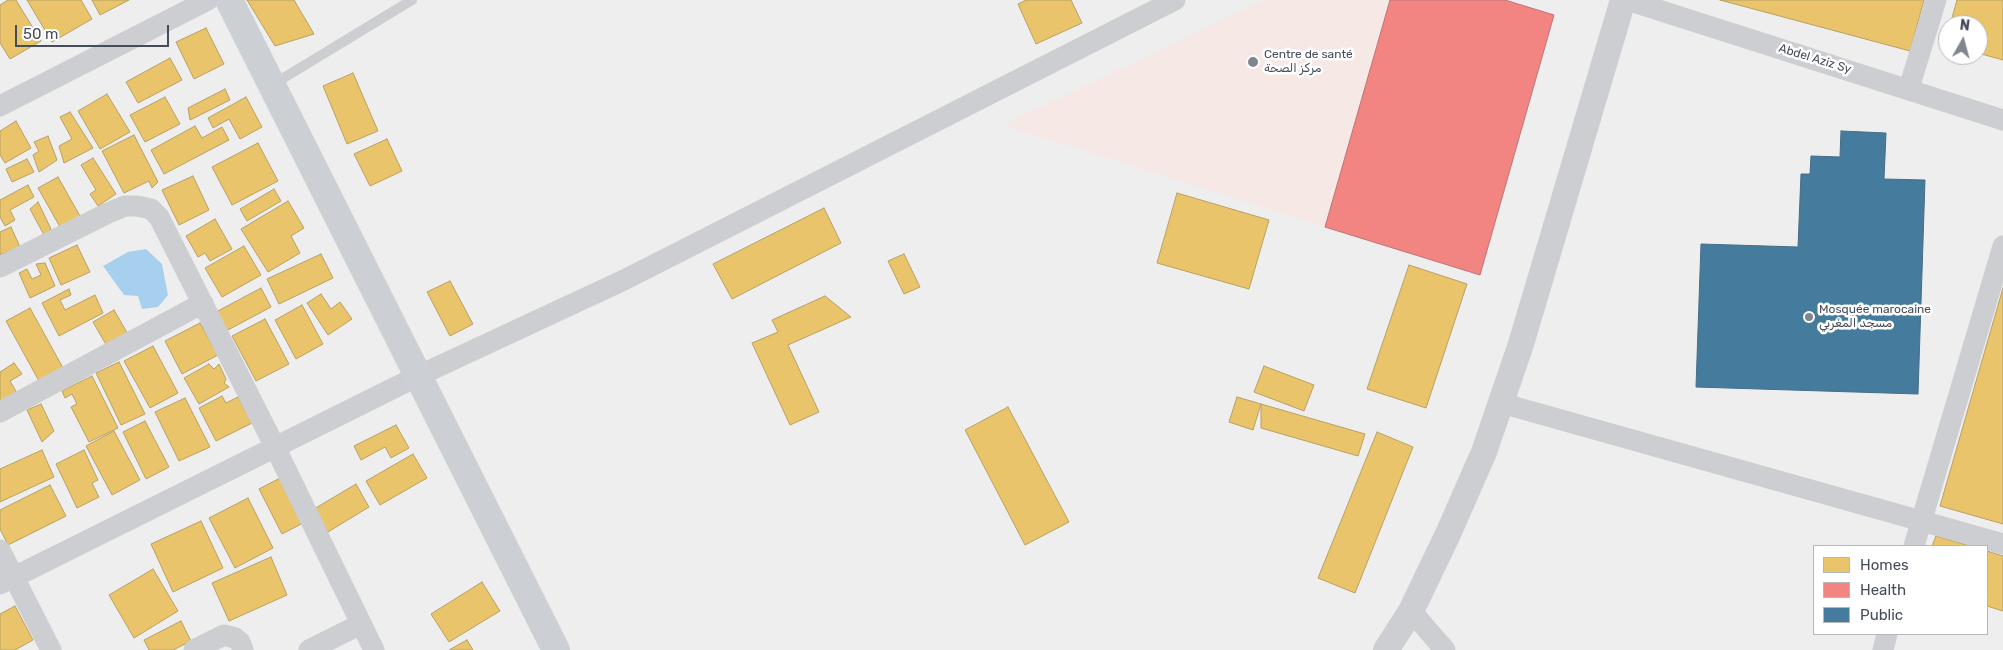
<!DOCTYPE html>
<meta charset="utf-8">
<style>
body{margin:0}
#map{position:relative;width:2003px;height:650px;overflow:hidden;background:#efeeee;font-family:Rubik,sans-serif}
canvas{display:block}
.legend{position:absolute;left:1813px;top:545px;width:175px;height:90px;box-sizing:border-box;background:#fff;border:1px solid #b5b7bd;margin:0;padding:6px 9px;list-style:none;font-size:15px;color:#454c5a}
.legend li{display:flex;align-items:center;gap:10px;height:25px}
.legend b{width:25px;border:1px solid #b5b7bd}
.north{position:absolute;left:1938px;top:15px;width:50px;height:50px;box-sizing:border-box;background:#fff;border:1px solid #b5b7bd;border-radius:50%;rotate:7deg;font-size:14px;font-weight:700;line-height:20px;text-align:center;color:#454c5a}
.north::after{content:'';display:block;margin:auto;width:18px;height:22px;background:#80858e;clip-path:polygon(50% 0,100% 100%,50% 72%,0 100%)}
.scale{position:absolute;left:15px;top:25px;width:154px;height:22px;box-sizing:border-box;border:2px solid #454c5a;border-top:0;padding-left:6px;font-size:15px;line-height:18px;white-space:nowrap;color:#454c5a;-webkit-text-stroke:4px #fff;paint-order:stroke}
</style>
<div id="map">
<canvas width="2003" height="650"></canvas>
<ul class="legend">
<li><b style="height:14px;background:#e9c46a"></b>Homes</li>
<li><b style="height:14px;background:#f28482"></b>Health</li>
<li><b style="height:14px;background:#457b9d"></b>Public</li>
</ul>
<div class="north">N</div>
<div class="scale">50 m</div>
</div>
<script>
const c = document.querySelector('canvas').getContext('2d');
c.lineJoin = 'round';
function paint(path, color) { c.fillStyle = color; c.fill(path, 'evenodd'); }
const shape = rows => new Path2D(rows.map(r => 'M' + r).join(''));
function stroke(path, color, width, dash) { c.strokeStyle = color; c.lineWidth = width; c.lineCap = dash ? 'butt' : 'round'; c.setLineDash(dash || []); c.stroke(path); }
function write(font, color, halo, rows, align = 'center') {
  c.font = font + ' Rubik,Vazirmatn,sans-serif'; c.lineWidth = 5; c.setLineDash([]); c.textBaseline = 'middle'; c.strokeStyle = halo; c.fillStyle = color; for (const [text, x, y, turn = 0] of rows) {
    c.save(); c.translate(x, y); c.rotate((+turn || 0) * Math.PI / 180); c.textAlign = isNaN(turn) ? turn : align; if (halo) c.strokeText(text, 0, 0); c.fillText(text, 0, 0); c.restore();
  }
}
paint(shape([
 [1264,0,1390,0,1325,227,1003,125]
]), '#f6e8e4');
paint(shape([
 [146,249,162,264,168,295,158,307,142,309,138,296,124,295,103,266,128,252]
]), '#a6d0ed');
const homes = shape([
 [8,0,16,0,41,41,10,59,0,43,0,5,8,0],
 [27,0,81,0,92,19,52,42,27,0],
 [92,0,129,0,100,15,92,0],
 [247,0,294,0,314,34,275,46,247,0],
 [1026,0,1071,0,1082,23,1036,44,1018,4,1026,0],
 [1720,0,1924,0,1910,51,1720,0],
 [1957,0,2003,0,2003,60,1978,53,1978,25,1950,25,1957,0],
 [206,28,224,64,194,79,176,42,206,28],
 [1948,30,1948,44,1944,43,1948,30],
 [170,58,182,80,138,103,126,82,170,58],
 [353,73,378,131,347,144,323,86,353,73],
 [225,89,230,100,190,120,188,108,225,89],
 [107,94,130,132,100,149,78,111,107,94],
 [165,97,180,124,145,142,130,115,165,97],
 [246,97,262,127,240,139,229,119,213,128,208,118,246,97],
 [70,112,93,148,64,163,59,146,72,139,60,117,70,112],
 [16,121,31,148,5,163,0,155,0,131,16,121],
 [195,126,202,138,222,127,229,140,164,174,151,150,195,126],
 [134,135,158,182,152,188,149,181,124,193,102,151,134,135],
 [48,136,57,160,39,172,33,155,39,151,34,142,48,136],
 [387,139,402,171,370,186,354,154,387,139],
 [258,143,278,181,232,205,212,167,258,143],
 [93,158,116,194,98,206,90,194,96,190,81,165,93,158],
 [27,159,34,172,12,182,6,169,27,159],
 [193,176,209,210,179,225,162,190,193,176],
 [58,177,80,216,60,227,38,188,58,177],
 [28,185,34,197,10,210,15,220,5,226,0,217,0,200,28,185],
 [274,189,281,201,247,221,240,209,274,189],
 [1177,193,1269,220,1249,289,1157,263,1177,193],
 [288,201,304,228,291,236,300,253,268,272,241,229,288,201],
 [38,202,51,229,44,235,30,209,38,202],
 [824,208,841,243,732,299,713,264,824,208],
 [215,219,232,249,210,261,205,253,198,257,186,236,215,219],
 [11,227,20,247,0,255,0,232,11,227],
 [77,245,90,272,61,285,49,258,77,245],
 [244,246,261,275,222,297,205,268,244,246],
 [321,254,333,278,279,304,267,279,321,254],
 [904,254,920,287,904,294,888,261,904,254],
 [45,263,55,286,30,298,19,273,27,269,32,279,41,275,36,264,45,263],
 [1409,265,1467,284,1426,408,1367,389,1409,265],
 [450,281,473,324,450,336,427,292,450,281],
 [261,288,271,307,226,331,216,312,261,288],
 [2003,288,2003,524,1940,506,2003,288],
 [69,289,71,295,60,300,65,310,95,295,103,313,59,336,42,303,69,289],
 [321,294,331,309,340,302,352,319,328,335,307,303,321,294],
 [825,296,851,317,788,345,819,412,790,425,752,343,778,332,772,320,825,296],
 [302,305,323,344,296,359,275,320,302,305],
 [30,308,63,368,39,381,6,321,30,308],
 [114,310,129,336,108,348,93,322,114,310],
 [265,319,289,364,256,381,232,336,265,319],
 [200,323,218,355,182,374,165,341,200,323],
 [153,346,178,393,150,408,124,361,153,346],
 [119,362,145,414,121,425,96,373,119,362],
 [14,363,22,374,10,381,17,393,0,404,0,372,14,363],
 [209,364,214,369,219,364,226,379,224,383,229,387,199,404,184,378,209,364],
 [1264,366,1314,385,1304,411,1254,392,1264,366],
 [92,376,118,428,89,442,71,407,77,404,72,394,65,398,62,391,92,376],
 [222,396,226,403,238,397,252,423,216,441,199,408,222,396],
 [1237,397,1261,404,1253,430,1229,422,1237,397],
 [185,398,210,447,179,461,155,412,185,398],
 [41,404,54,431,42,442,27,410,41,404],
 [1261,404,1365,434,1358,456,1261,428,1261,404],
 [1008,407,1069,522,1025,545,965,430,1008,407],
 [145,421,169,467,146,479,123,432,145,421],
 [396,425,409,448,391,458,385,447,361,460,354,446,396,425],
 [114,431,140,480,112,495,86,446,114,431],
 [1377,432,1413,447,1355,593,1318,578,1377,432],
 [42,450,54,477,0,502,0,469,42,450],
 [84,450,98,480,92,483,99,497,77,508,56,464,84,450],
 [413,454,427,478,380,505,366,481,413,454],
 [282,477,305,522,282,534,259,489,282,477],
 [356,484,369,507,328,532,314,509,356,484],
 [50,485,66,516,8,545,0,529,0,510,50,485],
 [248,498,273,548,235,568,209,518,248,498],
 [201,521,223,568,173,592,151,544,201,521],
 [1936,536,1970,546,1932,546,1936,536],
 [1987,551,2003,556,2003,611,1987,606,1987,551],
 [271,557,287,595,229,621,212,583,271,557],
 [153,569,178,611,134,638,109,595,153,569],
 [482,582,500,611,449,642,431,614,482,582],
 [15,606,33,640,15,650,0,650,0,614,15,606],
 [181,621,191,641,173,650,149,650,144,640,181,621],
 [467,640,473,650,449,650,467,640]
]);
paint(homes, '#e9c46a');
stroke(homes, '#b8a065', 1);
const health = shape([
 [1390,0,1505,0,1554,15,1480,275,1325,227,1390,0]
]);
paint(health, '#f28482');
stroke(health, '#be7376', 1);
const public = shape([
 [1841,131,1886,133,1884,179,1925,180,1918,394,1696,387,1701,244,1798,247,1801,174,1810,174,1811,156,1840,157,1841,131]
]);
paint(public, '#457b9d');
stroke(public, '#456d89', 1);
stroke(shape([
 [272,85,412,0]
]), '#ccced2', 10);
stroke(shape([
 [1627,0,2003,120],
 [1909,88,1936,0],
 [0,106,208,0],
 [0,267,108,213,125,206,137,206,151,209,159,217,275,447,374,650],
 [1501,403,2003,544],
 [0,412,203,303],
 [1914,546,2003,246],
 [0,550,51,650],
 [0,584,418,376,624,280,1175,0],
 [1411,611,1445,650],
 [194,650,224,635,235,638,240,642,243,650],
 [309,650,361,624],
 [1883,650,1887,634]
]), '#ccced2', 21);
stroke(shape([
 [1386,650,1411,611,1448,534,1484,452,1521,344,1623,0]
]), '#ccced2', 26);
stroke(shape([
 [229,0,556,650]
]), '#cccfd3', 28);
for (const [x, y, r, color] of [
 [1253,62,6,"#80858e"],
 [1809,317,5,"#80858e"]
]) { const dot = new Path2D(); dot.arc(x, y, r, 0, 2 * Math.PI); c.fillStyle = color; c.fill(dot); stroke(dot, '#fff', 2); }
write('12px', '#454c5a', '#fff', [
 ["Centre de santé",1264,55],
 ["مركز الصحة",1264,69],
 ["Mosquée marocaine",1819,310],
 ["مسجد المغربي",1819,324]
], 'left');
write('12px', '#454c5a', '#fff', [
 ["Abdel Aziz Sy",1815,59,17]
]);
</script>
